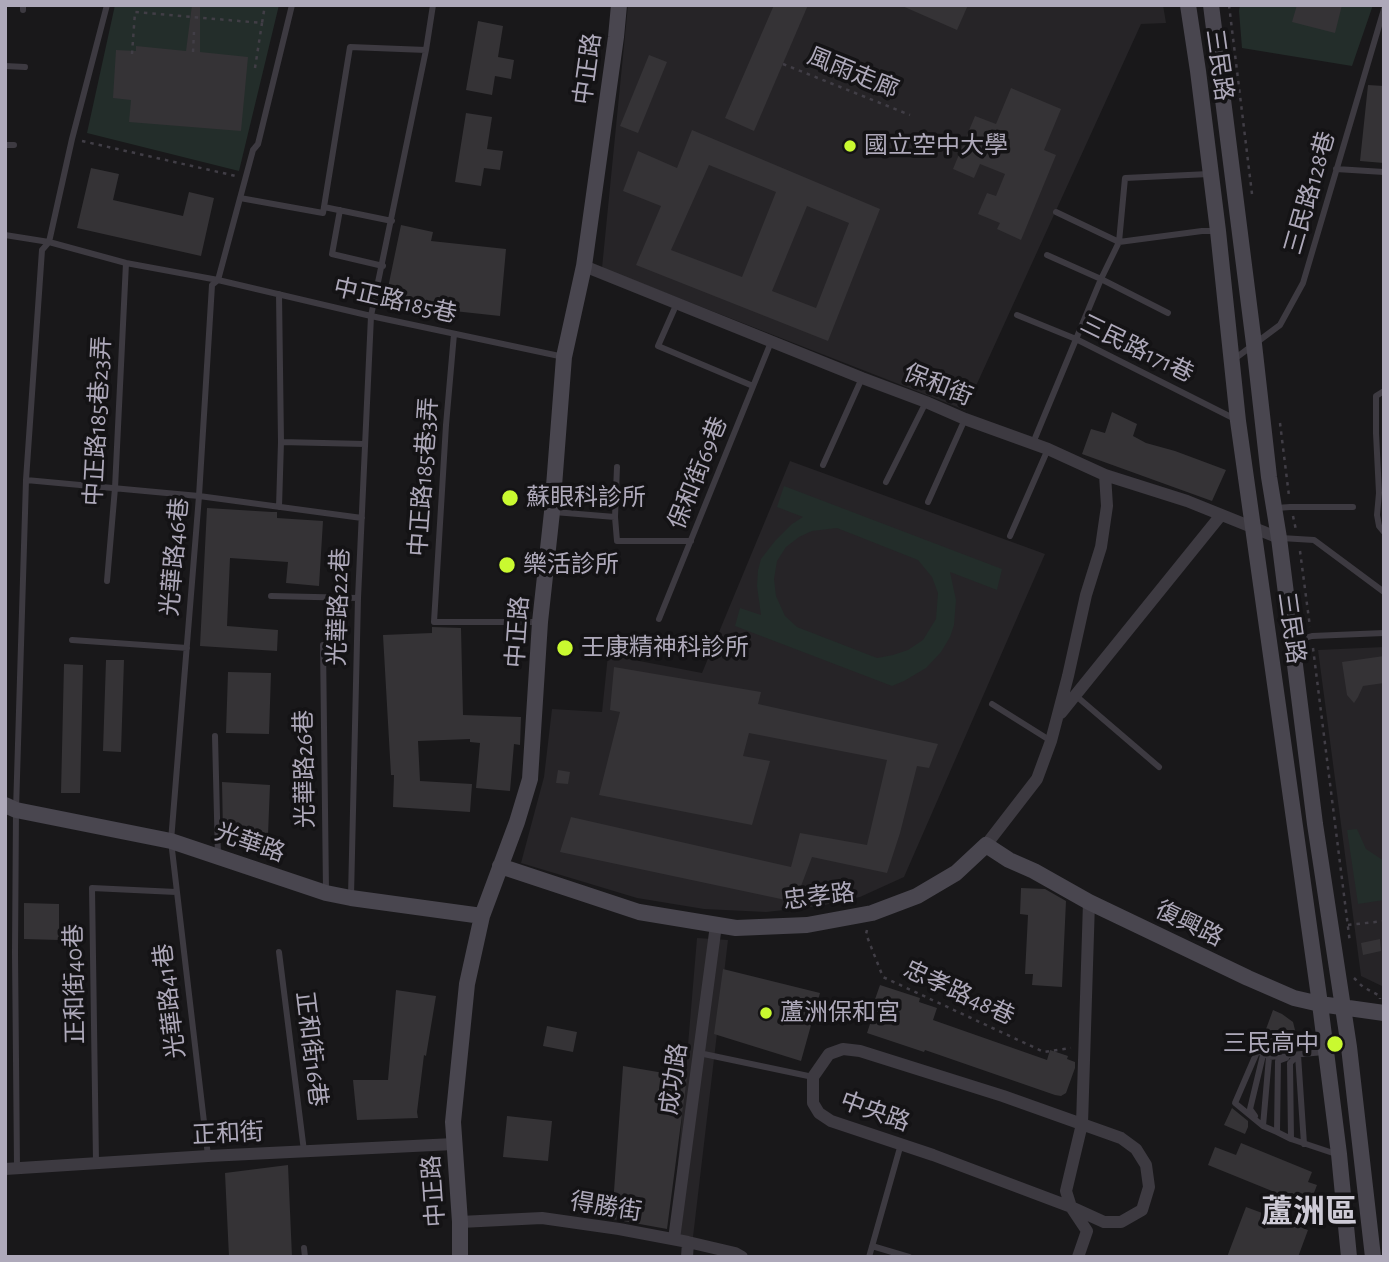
<!DOCTYPE html>
<meta charset="utf-8">
<style>
body{margin:0}
#map{position:relative;width:1389px;height:1262px;overflow:hidden;background:#19181a;font-family:"Alegreya Sans",sans-serif}
canvas{display:block}
.frame{position:absolute;inset:0;border:7px solid #aea9ba;pointer-events:none}
</style>
<div id="map">
<canvas width="1389" height="1262"></canvas>
<div class="frame"></div>
</div>
<script>
const c = document.querySelector('canvas').getContext('2d');
c.lineJoin = 'round';
function paint(path, color) { c.fillStyle = color; c.fill(path, 'evenodd'); }
const shape = rows => new Path2D(rows.map(r => 'M' + r).join(''));
function stroke(path, color, width, dash) { c.strokeStyle = color; c.lineWidth = width; c.lineCap = dash ? 'butt' : 'round'; c.setLineDash(dash || []); c.stroke(path); }
function write(font, color, halo, rows, align = 'center') {
  c.font = font + ' "Alegreya Sans","Noto Sans TC",sans-serif'; c.lineWidth = 7; c.setLineDash([]); c.textBaseline = 'middle'; c.strokeStyle = halo; c.fillStyle = color; for (const [text, x, y, turn = 0] of rows) {
    c.save(); c.translate(x, y); c.rotate((+turn || 0) * Math.PI / 180); c.textAlign = isNaN(turn) ? turn : align; if (halo) c.strokeText(text, 0, 0); c.fillText(text, 0, 0); c.restore();
  }
}
paint(shape([
 [628,5,1163,5,1166,23,1141,24,965,410,602,268],
 [790,461,1045,554,904,877,860,897,820,906,766,912,704,909,637,898,521,863,544,777,552,709,602,712,608,655,702,673],
 [1384,647,1384,987,1361,976,1318,650],
 [697,938,728,940,693,1237,672,1235]
]), '#262427');
paint(shape([
 [115,5,279,5,239,171,87,133],
 [1240,5,1373,5,1352,66,1242,48,1239,11],
 [784,486,1002,569,997,590,950,572,956,600,954,625,950,637,941,652,926,668,904,681,892,686,735,626,740,608,761,615,757,586,758,570,761,559,775,541,792,524,803,517,777,507],
 [837,528,918,560,932,577,938,593,936,619,923,640,908,650,893,655,877,658,797,627,785,616,776,596,774,579,777,561,786,547,799,537,812,531],
 [1357,829,1366,849,1384,861,1384,900,1358,904,1347,830]
]), '#232d2a');
paint(shape([
 [192,5,200,5,200,52,248,57,241,131,129,122,131,100,113,98,116,50,136,51,136,46,186,51],
 [774,5,808,5,754,131,725,118],
 [900,5,968,5,957,30],
 [1297,5,1342,5,1335,33,1292,22],
 [478,21,503,26,498,57,514,60,511,79,495,76,492,95,466,90],
 [649,55,667,62,638,133,620,126],
 [1368,85,1384,86,1384,163,1360,161],
 [1011,88,1061,109,1044,150,1056,155,1021,240,997,229,1000,223,978,214,987,193,996,196,1005,174,980,164,974,178,953,169,975,116,996,124],
 [466,113,492,117,487,149,503,151,500,170,484,168,481,186,455,182],
 [692,130,880,209,828,341,636,265,661,206,623,191,638,151,677,168],
 [709,165,776,192,742,277,671,250],
 [807,206,849,223,816,308,772,291],
 [91,168,119,174,113,200,183,216,189,192,214,198,201,256,77,228],
 [401,225,433,232,431,241,506,249,500,316,417,307,416,314,384,307],
 [1112,412,1137,424,1133,436,1146,443,1175,451,1226,470,1212,501,1082,454,1091,429,1105,433],
 [207,508,272,512,277,512,277,518,323,521,319,586,286,583,288,562,230,558,227,626,278,630,277,651,200,646],
 [432,627,461,628,463,715,521,717,520,745,514,744,510,791,476,788,480,743,470,742,470,739,418,741,420,781,472,784,470,812,393,807,394,775,391,775,383,635,432,633],
 [1384,656,1384,683,1363,686,1358,697,1354,703,1347,695,1342,662],
 [106,660,124,660,121,752,103,751],
 [64,664,83,665,80,793,61,793],
 [614,667,761,692,758,704,938,744,929,768,917,766,900,833,887,873,812,857,795,902,560,852,571,817,791,867,800,833,867,845,887,760,749,733,743,756,770,761,752,825,599,795,620,712,610,710],
 [228,672,271,673,269,734,226,733],
 [558,770,570,772,568,784,556,783],
 [222,782,270,785,268,835,223,833],
 [1021,888,1045,889,1066,901,1062,987,1032,985,1033,974,1025,974,1028,915,1020,914],
 [24,903,59,904,59,940,24,939],
 [1380,939,1381,951,1363,955,1361,943],
 [723,969,820,993,801,1061,714,1034],
 [880,985,920,998,919,1002,937,1008,933,1020,1047,1060,1050,1050,1068,1056,1067,1059,1075,1062,1075,1068,1066,1093,1061,1096,1055,1095,925,1050,924,1052,867,1033,876,1006,873,1005],
 [396,990,436,996,426,1056,424,1055,417,1112,418,1118,357,1120,353,1080,388,1080],
 [1273,1010,1282,1014,1293,1022,1299,1046,1290,1041,1277,1046,1262,1040],
 [547,1026,577,1032,573,1052,543,1046],
 [623,1066,687,1077,667,1229,612,1219],
 [1232,1108,1248,1121,1248,1127,1245,1134,1224,1125],
 [507,1116,552,1121,548,1161,503,1157],
 [1241,1143,1312,1172,1308,1182,1317,1185,1309,1206,1208,1165,1215,1147,1236,1155],
 [288,1165,292,1257,229,1257,225,1173],
 [1246,1207,1308,1230,1298,1257,1227,1257]
]), '#353336');
stroke(shape([
 [1229,5,1252,194],
 [193,52,194,32],
 [132,54,135,12,262,23,265,5],
 [783,64,910,115],
 [255,68,262,23],
 [82,141,236,176],
 [1280,423,1289,496],
 [1293,516,1296,530],
 [1300,551,1310,627],
 [1313,648,1350,943],
 [1348,925,1384,921],
 [867,930,866,934,883,977,1044,1052,1071,1048],
 [1354,978,1363,987,1380,996,1380,999]
]), '#413e46', 2.5, [3.5, 5]);
stroke(shape([
 [23,10,23,5],
 [5,66,25,67],
 [5,145,14,145],
 [1336,169,1384,172],
 [240,198,323,213,350,47,426,50],
 [324,207,392,221],
 [340,210,332,254,383,266],
 [1056,212,1119,242,1125,178,1209,174],
 [5,235,49,242,126,263,218,280,371,316,564,357],
 [1047,255,1101,279,1168,313],
 [677,303,658,346,753,386],
 [1017,315,1076,339,1237,420],
 [454,334,446,425,434,622,538,622],
 [1233,360,1280,325,1303,283,1384,9],
 [1384,391,1376,396,1376,433,1379,493,1377,515,1379,526,1384,532],
 [281,442,365,444],
 [1033,443,1101,279,1119,242,1202,231,1216,231],
 [823,465,862,378],
 [26,480,199,496,362,518],
 [886,482,926,402],
 [928,502,965,419],
 [279,507,281,442,279,294],
 [1276,508,1290,507,1353,507],
 [554,512,615,517,617,541,691,541],
 [615,517,617,467],
 [1010,536,1048,449],
 [1281,538,1314,540,1384,592],
 [107,581,115,488,126,263],
 [271,596,358,598],
 [659,619,771,342],
 [72,640,187,648],
 [1292,642,1312,636,1384,633],
 [323,645,326,891],
 [1075,695,1159,767],
 [992,704,1051,741],
 [215,736,218,857],
 [351,896,358,598,371,316,426,50,433,5],
 [279,952,304,1151],
 [699,1053,813,1077],
 [1298,1055,1290,1063,1291,1139,1336,1154],
 [1298,1055,1304,1144],
 [1286,1058,1278,1061,1277,1132,1291,1139],
 [1255,1116,1250,1109,1263,1055,1268,1055],
 [1263,1126,1235,1103,1257,1052,1275,1053],
 [1277,1132,1263,1126,1269,1057,1324,1052],
 [208,1156,171,841,199,496,212,285,218,280,253,150,258,144,292,5],
 [96,1162,92,888,176,892],
 [17,1167,15,953,16,810,26,480,42,250,49,242,72,139,107,5],
 [872,1246,909,1257],
 [304,1248,305,1257],
 [869,1257,901,1144]
]), '#3d3a41', 6);
stroke(shape([
 [584,266,862,378,926,402,965,419,1048,449,1105,475,1187,501,1279,538],
 [1061,713,1221,515],
 [986,845,1037,779,1051,741,1068,676,1086,595,1101,547,1107,506,1105,475],
 [843,1049,860,1051,1003,1096,1121,1138,1136,1149,1146,1165,1149,1187,1142,1210,1121,1222,1104,1222,1071,1207,933,1155,831,1121,819,1113,813,1103,813,1077,829,1054,843,1049],
 [5,1169,208,1156,454,1144],
 [460,1222,542,1218,619,1229,688,1242,735,1253,742,1257],
 [674,1239,716,925],
 [687,1257,688,1242],
 [1078,1257,1087,1231,1071,1207,1066,1191,1082,1124,1089,902]
]), '#3d3a41', 12);
stroke(shape([
 [1188,5,1198,71,1218,231,1238,421,1320,1004,1339,1154,1349,1257],
 [1211,5,1254,344,1269,477,1279,538,1315,824,1349,1047,1373,1257],
 [5,805,16,810,171,841,326,893,351,898,482,916],
 [500,866,639,912,736,928,807,925,872,913,917,896,956,873,986,845,1009,860,1034,871,1089,902,1248,978,1294,998,1320,1004,1384,1013],
 [460,1257,460,1222,453,1122,467,984,482,916,517,822,530,779,540,622,552,512,564,357,584,266,616,37,619,5]
]), '#49464f', 16);
for (const [x, y, r, color] of [
 [850,146,7,"#c9f930"],
 [510,498,9,"#c9f930"],
 [507,565,9,"#c9f930"],
 [565,648,9,"#c9f930"],
 [766,1013,7,"#c9f930"],
 [1335,1044,9,"#c9f930"]
]) { const dot = new Path2D(); dot.arc(x, y, r, 0, 2 * Math.PI); c.fillStyle = color; c.fill(dot); stroke(dot, '#141315', 2.5); }
write('24px', '#aea9ba', '#141315', [
 ["三民路",1219,65,82],
 ["中正路",588,69,-82],
 ["風雨走廊",853,73,22],
 ["三民路128巷",1310,193,-74],
 ["中正路185巷",395,301,13],
 ["三民路171巷",1137,349,26],
 ["保和街",938,385,22],
 ["中正路185巷23弄",98,421,-87],
 ["保和街69巷",698,473,-68],
 ["中正路185巷3弄",424,477,-86],
 ["光華路46巷",175,557,-85],
 ["光華路22巷",339,607,-88],
 ["三民路",1291,628,82],
 ["中正路",518,632,-86],
 ["光華路26巷",305,769,-91],
 ["光華路",250,843,19],
 ["忠孝路",819,897,-7],
 ["復興路",1189,924,26],
 ["正和街40巷",75,984,-91],
 ["忠孝路48巷",959,993,25],
 ["光華路41巷",170,1001,-97],
 ["正和街16巷",311,1049,83],
 ["成功路",674,1079,-82],
 ["中央路",875,1112,20],
 ["正和街",228,1134,-3],
 ["中正路",434,1191,-94],
 ["得勝街",606,1207,9]
]);
write('24px', '#aea9ba', '#141315', [
 ["國立空中大學",864,146],
 ["蘇眼科診所",526,498],
 ["樂活診所",523,565],
 ["壬康精神科診所",581,648],
 ["蘆洲保和宮",780,1013],
 ["三民高中",1319,1044,"right"]
], 'left');
write('bold 32px', '#cecbd6', '#141315', [
 ["蘆洲區",1309,1212]
]);
</script>
